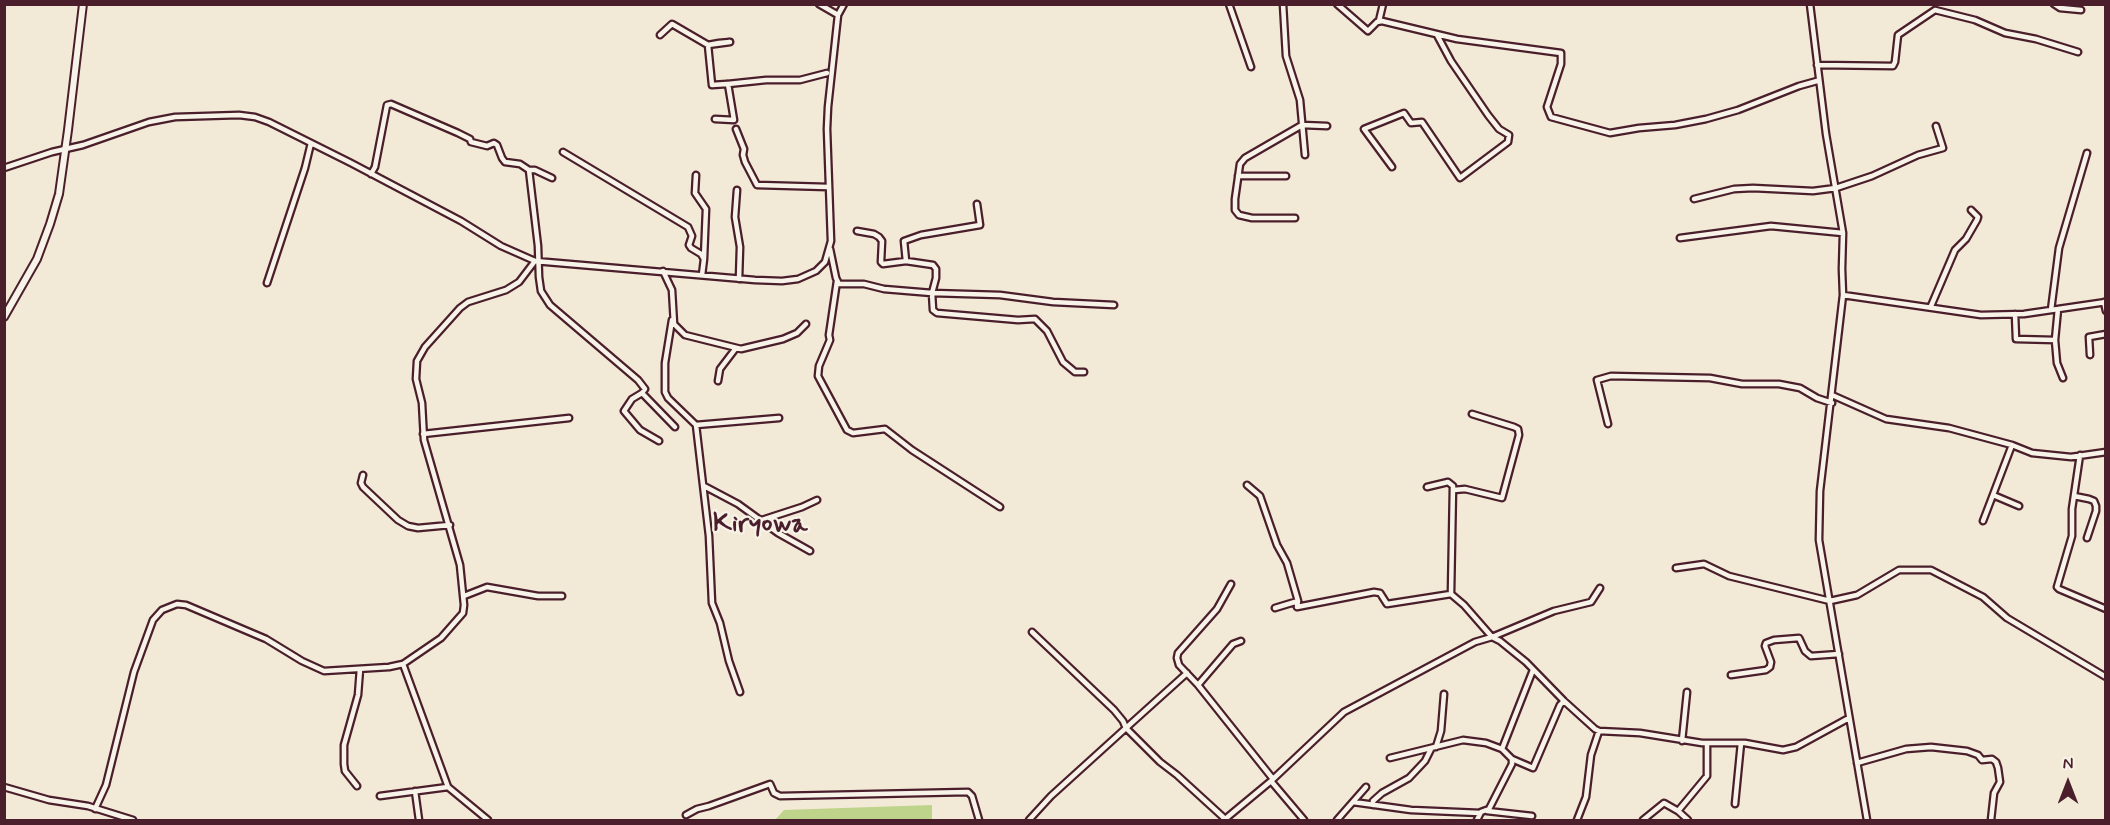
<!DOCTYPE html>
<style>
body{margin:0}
#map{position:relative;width:2110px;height:825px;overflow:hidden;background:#f3e9d7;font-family:Mynerve,sans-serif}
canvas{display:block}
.frame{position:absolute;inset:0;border:6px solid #4a1f2b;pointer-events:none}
.north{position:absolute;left:2038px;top:753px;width:60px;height:60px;-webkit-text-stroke:4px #f7f3e8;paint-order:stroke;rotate:0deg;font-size:16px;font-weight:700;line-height:24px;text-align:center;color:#4a1f2b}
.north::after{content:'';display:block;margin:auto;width:21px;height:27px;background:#4a1f2b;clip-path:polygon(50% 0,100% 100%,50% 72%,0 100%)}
</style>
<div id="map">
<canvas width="2110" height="825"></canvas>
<div class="frame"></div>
<div class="north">N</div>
</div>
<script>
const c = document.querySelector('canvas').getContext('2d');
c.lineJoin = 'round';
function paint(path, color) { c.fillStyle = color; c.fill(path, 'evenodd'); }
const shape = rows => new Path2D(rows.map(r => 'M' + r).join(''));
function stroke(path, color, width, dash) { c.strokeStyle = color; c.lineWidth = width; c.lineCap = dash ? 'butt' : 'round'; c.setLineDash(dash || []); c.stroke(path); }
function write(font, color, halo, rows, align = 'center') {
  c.font = font + ' Mynerve,sans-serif'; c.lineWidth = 4.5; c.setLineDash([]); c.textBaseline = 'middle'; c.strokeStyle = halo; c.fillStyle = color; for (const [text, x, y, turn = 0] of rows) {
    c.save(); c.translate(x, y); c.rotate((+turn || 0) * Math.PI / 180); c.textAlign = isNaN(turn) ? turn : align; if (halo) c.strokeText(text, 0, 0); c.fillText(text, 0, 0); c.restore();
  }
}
paint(shape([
 [932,805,932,820,775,820,784,810]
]), '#bed48a');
const minor = shape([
 [819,4,838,15],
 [1229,4,1251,67],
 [1283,4,1286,56,1300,100,1305,155],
 [1337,4,1368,31,1377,22,1382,21,1457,39,1561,53,1561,64,1547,107,1551,117,1610,133,1639,128,1675,125,1706,119,1738,110,1799,86,1817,81],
 [1810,4,1826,134,1843,233,1842,269,1843,295,1820,491,1819,540,1867,820],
 [2054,4,2060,8,2081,10],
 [1379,21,1383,4],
 [660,35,672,24,708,45,730,42,719,43,708,45,712,85,727,84],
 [1817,65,1893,66,1895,62,1898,35,1935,10,1975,20,2005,33,2036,39,2078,52],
 [715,119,734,120,728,84,766,80,800,80,827,73],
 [736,129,744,149,743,155,745,162,757,185,828,187],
 [563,152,688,227,692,236,689,245,691,248,701,254,704,259,702,275],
 [1392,167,1364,129,1404,113,1411,123,1422,122,1460,178,1508,142,1509,135,1499,129,1488,115,1451,61,1437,35],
 [4,168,52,152,83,145,149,122,175,117,239,115,255,117,269,122,351,163,461,221,501,246,535,261,755,280,782,281,798,279,816,271,825,262,831,241,827,129,828,107,838,15,844,4],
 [529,170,538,246,539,277,541,291,550,305,638,380,645,389,642,393],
 [371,174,375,167,387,105,391,104,458,133,470,139,471,142,487,146,494,143,497,145,502,158,505,162,520,164,529,170,535,170,552,178],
 [696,175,695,193,706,209,704,258],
 [1238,176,1286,176],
 [737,190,735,217,740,247,739,279],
 [1694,199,1734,189,1753,188,1813,191,1836,188,1872,176,1918,155,1943,148,1936,126],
 [1295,218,1252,218,1239,215,1235,210,1235,199,1240,164,1245,158,1302,125,1327,126],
 [857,231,874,234,879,237,882,241,881,262,883,264,906,261],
 [1680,238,1771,226,1843,233],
 [830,249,836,278,839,284,864,284,884,289,932,293,936,278,936,269,933,265,906,261,904,241,921,235,980,225,977,204],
 [663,271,672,290,674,324,685,335,741,349,783,339,797,333,806,324],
 [837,281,829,335,830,340,819,366,818,376,847,430,853,433,885,429,912,450,1000,507],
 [267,283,305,168,311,143],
 [1843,295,1981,315,2024,314,2106,302],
 [2104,302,2106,311],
 [1931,306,1955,250,1966,239,1977,220,1978,217,1971,210],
 [2058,309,2055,340,2057,363,2063,378],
 [2051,310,2059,248,2087,153],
 [2015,314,2016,339,2055,340],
 [672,320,665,363,665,392,668,398,696,425,779,418],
 [2090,355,2089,337,2106,334],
 [1084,372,1075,372,1063,362,1047,331,1035,319,1018,320,937,313,933,310,932,293,1000,295,1053,302,1114,305],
 [718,381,720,369,736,348],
 [642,393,632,399,624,411,640,430,659,441],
 [642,393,675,427],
 [1832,395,1886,419,1949,428,2012,445,2032,453,2071,457,2106,452],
 [1608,424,1597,380,1611,376,1710,378,1742,384,1779,384,1800,388,1817,398,1832,403],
 [696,425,709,536,712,603,720,623,729,661,740,692],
 [423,434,569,418],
 [2080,455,2072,509,2072,536,2057,587,2059,589,2106,609],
 [363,475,361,483,363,487,398,520,408,526,418,528,450,525],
 [1247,485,1260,496,1277,545,1287,563,1298,601,1297,607,1374,592,1380,593,1387,604,1451,594],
 [704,486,738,504,778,533,810,551],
 [1427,487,1448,482,1453,486,1451,594,1464,605,1492,637,1500,641,1526,662,1564,701,1595,729,1599,731,1640,733,1702,743,1745,743,1783,750,1796,747,1849,718],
 [1454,490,1465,489,1502,498,1519,435,1518,429,1514,427,1472,414],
 [1993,495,2019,506],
 [2074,496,2089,499,2094,501,2096,506,2096,511,2087,538],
 [762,520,802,507,817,500],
 [1983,521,2012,445],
 [1676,568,1704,564,1729,576,1830,601,1857,595,1899,570,1931,570,1983,597,2007,618,2106,677],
 [1231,584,1217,609,1178,653,1177,658,1179,665,1198,685,1273,779],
 [464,596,487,587,538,596,562,596],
 [1275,608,1298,601],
 [403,664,441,638,463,613,464,605,460,565,424,440,422,403,416,379,417,361,425,347,460,308,468,302,506,290,519,282,535,261],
 [1187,673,1126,728,1160,762,1177,775,1223,817,1224,820],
 [1731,675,1766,670,1770,667,1771,662,1765,646,1766,643,1774,640,1799,638,1805,651,1811,656,1839,654],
 [1198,685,1233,644,1241,641],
 [1682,741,1687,692],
 [1436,747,1441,731,1444,694],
 [1502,749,1533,670],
 [1390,758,1463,740,1486,743,1502,749,1512,759,1512,764,1489,809,1481,812,1477,820],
 [1512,759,1533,768,1560,705,1564,701],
 [1857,763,1906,749,1931,747,1967,751,1978,755,1982,760,1992,759,1996,762,1998,768,2000,782,1994,793,1991,820],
 [1271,781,1304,820],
 [357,786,345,771,344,764,344,745,358,695,360,669],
 [4,787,49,800,88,806,133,820],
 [415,791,419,820],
 [380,796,448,787],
 [1353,802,1411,810,1480,813],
 [1735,804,1741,743],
 [1373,805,1373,801,1382,793,1409,778,1425,761,1431,749],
 [95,809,106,785,134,672,153,620,162,610,177,604,186,605,266,639,302,661,324,671,389,667,403,664,448,787,488,820],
 [1487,811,1532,816],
 [686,815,697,809,709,806,770,784,774,793,780,796,968,792,972,796,979,820],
 [1029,820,1051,796,1126,728,1123,721,1114,710,1032,632],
 [1224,820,1271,781,1344,712,1475,642,1492,637,1554,611,1591,602,1600,588],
 [1337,820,1366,787],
 [1577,820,1586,797,1591,755,1599,731],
 [1643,820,1664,803,1678,811],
 [1688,820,1678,811,1707,776,1707,743]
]);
const major = shape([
 [4,317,37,259,50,224,59,194,68,130,83,4]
]);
stroke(minor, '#4a1f2b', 9);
stroke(major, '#4a1f2b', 10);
stroke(minor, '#f7f3e8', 4.5);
stroke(major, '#f7f3e8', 6);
write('bold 27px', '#4a1f2b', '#f7f3e8', [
 ["Kiryowa",760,525]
]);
</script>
